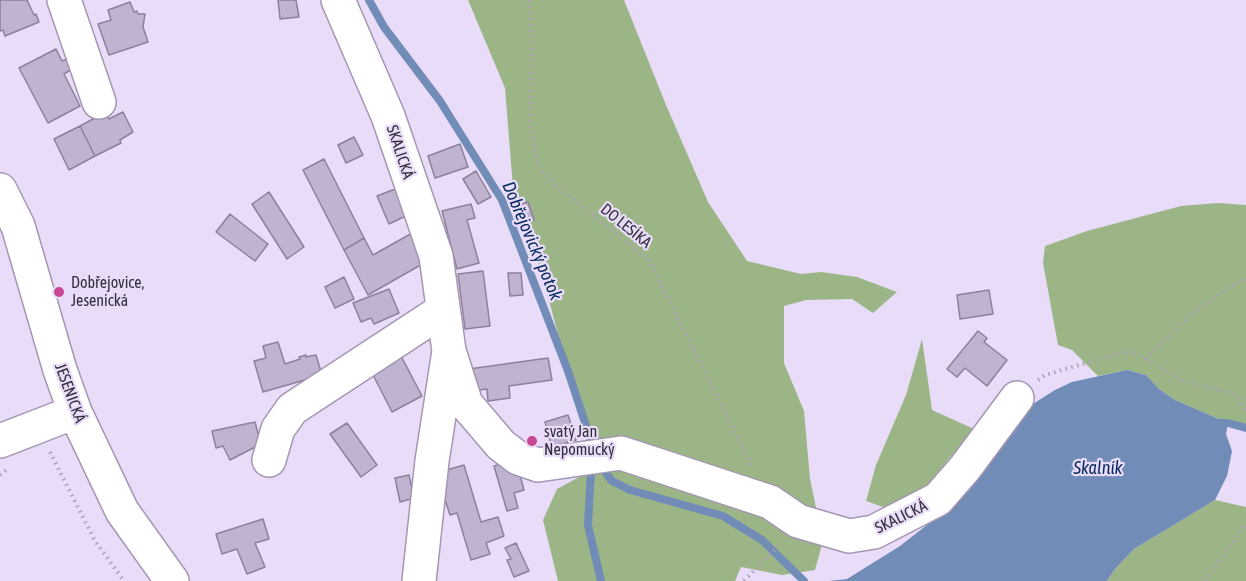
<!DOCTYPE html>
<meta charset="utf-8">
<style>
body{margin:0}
canvas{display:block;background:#e9dcf9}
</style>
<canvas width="1246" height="581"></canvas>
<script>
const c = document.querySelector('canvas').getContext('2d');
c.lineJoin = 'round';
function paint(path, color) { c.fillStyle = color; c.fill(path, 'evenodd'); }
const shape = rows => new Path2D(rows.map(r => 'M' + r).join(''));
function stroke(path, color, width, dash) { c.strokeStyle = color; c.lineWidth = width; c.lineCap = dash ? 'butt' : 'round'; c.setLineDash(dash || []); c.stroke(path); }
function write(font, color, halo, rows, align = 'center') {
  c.font = font + ' "Asap Condensed",sans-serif'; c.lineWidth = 4.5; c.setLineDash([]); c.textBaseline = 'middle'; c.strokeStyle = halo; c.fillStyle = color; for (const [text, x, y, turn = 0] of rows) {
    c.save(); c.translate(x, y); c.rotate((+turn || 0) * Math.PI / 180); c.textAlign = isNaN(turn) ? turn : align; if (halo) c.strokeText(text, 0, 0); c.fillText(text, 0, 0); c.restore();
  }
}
paint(shape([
 [468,0,624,0,666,105,708,202,747,261,801,274,821,272,857,277,897,292,873,313,852,299,806,300,784,306,784,363,804,411,810,479,823,541,815,570,782,575,741,567,735,581,558,581,543,520,557,489,603,464,576,402,542,274,513,188,505,88],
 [1218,203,1246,205,1246,428,1228,423,1175,400,1159,389,1146,375,1127,370,1098,376,1072,350,1058,345,1043,263,1045,246,1087,231,1181,206],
 [922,339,932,410,974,429,921,492,883,507,866,501,876,465,906,395],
 [1215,500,1246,507,1246,581,1107,581,1115,569,1134,549]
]), '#9cb586');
paint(shape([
 [1127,370,1146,375,1159,389,1175,400,1228,423,1226,434,1232,451,1227,476,1215,500,1134,549,1115,569,1107,581,829,581,847,579,900,546,941,514,1026,411,1036,402,1055,390,1072,382]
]), '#718cb6');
stroke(shape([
 [369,0,384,27,440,101,502,200,568,371,594,450],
 [1218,423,1228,423,1246,428],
 [600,465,612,481,630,490,723,516,762,540,804,581],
 [591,470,588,525,601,581]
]), '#718cb6', 8);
const building = shape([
 [0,0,27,0,34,15,36,14,39,22,5,36,3,30,0,31,0,0],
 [278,0,296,0,299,17,280,19,278,0],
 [130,2,134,12,137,11,138,14,145,14,143,27,148,42,109,55,98,24,111,20,108,10,130,2],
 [56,49,62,61,67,59,72,69,64,74,80,106,48,123,19,68,56,49],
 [106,112,109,119,123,112,133,132,120,140,121,143,95,156,80,126,106,112],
 [80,126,95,156,69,170,54,139,80,126],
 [354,137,363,155,346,163,338,145,354,137],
 [460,144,468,167,435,178,428,156,460,144],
 [324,159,364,238,344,250,303,170,324,159],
 [476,171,491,197,478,204,463,179,476,171],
 [403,186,414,212,389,224,377,196,403,186],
 [269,192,304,247,287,259,252,204,269,192],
 [528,202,534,220,523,224,517,206,528,202],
 [471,204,475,218,467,220,479,263,457,269,442,211,471,204],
 [230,214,268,244,255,261,216,232,230,214],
 [414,232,424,263,368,295,344,250,364,238,373,255,414,232],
 [483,271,490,326,465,329,458,274,483,271],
 [508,273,521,273,523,295,510,296,508,273],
 [344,277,354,299,335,308,325,287,344,277],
 [389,289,399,313,374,324,371,318,361,322,353,303,389,289],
 [989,290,993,314,960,319,957,295,989,290],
 [978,331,987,338,984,342,1007,360,987,386,965,368,957,377,947,369,978,331],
 [278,342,285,364,300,359,299,357,306,355,306,357,316,355,322,375,263,392,254,361,266,358,263,346,278,342],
 [400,354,422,396,392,412,370,369,400,354],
 [548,358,552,380,509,386,510,398,488,401,487,389,473,391,469,369,548,358],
 [568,415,576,440,552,447,545,422,568,415],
 [255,422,261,444,230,460,223,446,216,448,212,431,255,422],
 [347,423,377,465,361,477,330,434,347,423],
 [516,460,524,490,514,493,518,508,507,511,494,466,516,460],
 [464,465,481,522,498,517,504,536,486,543,490,554,471,560,457,513,450,515,436,473,464,465],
 [409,475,414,498,400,502,395,478,409,475],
 [263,519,269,539,255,543,265,567,247,574,237,549,222,554,216,534,263,519],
 [516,543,529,571,514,577,507,560,511,559,505,548,516,543]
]);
paint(building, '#c0b3cf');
stroke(building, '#8c809a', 1.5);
const minor = shape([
 [64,0,99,102],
 [338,0,388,116,436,256,449,351,432,461,419,581],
 [0,190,18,226,60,370,75,412,122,511,172,581],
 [449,351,466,404,501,445,518,458,538,465,621,453,770,502,798,521,849,536,874,532,938,499,965,468,1017,398],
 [0,441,75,412],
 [269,460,278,429,292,409,443,310]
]);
stroke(minor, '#a497b2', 36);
stroke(shape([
 [529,0,532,41,530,122,537,165,556,185,649,260,752,466],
 [1146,359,1187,318,1231,286,1246,279],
 [1038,380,1045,375,1127,351,1146,359,1182,380,1236,395,1246,410],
 [50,452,95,541,124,581],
 [0,475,9,468],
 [744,581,781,543],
 [1205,581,1246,523]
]), '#aaa0b7', 4, [1.5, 4.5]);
stroke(minor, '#fff', 33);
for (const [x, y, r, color] of [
 [59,292,6,"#c64793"],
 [532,441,6,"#c64793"]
]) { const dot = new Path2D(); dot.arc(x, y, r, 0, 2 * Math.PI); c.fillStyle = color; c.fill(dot); stroke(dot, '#e9dcf9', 2); }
write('16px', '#332e39', '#e9dcf9', [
 ["SKALICKÁ",400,152,72],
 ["DO LESÍKA",626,226,39],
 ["JESENICKÁ",70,393,70],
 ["SKALICKÁ",901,517,-26]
]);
write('16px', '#332e39', '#e9dcf9', [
 ["Dobřejovice,",71,283],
 ["Jesenická",71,301],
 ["svatý Jan",544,432],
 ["Nepomucký",544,450]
], 'left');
write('italic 18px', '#05285c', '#e9dcf9', [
 ["Dobřejovický potok",532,241,67],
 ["Skalník",1098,468]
]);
</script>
